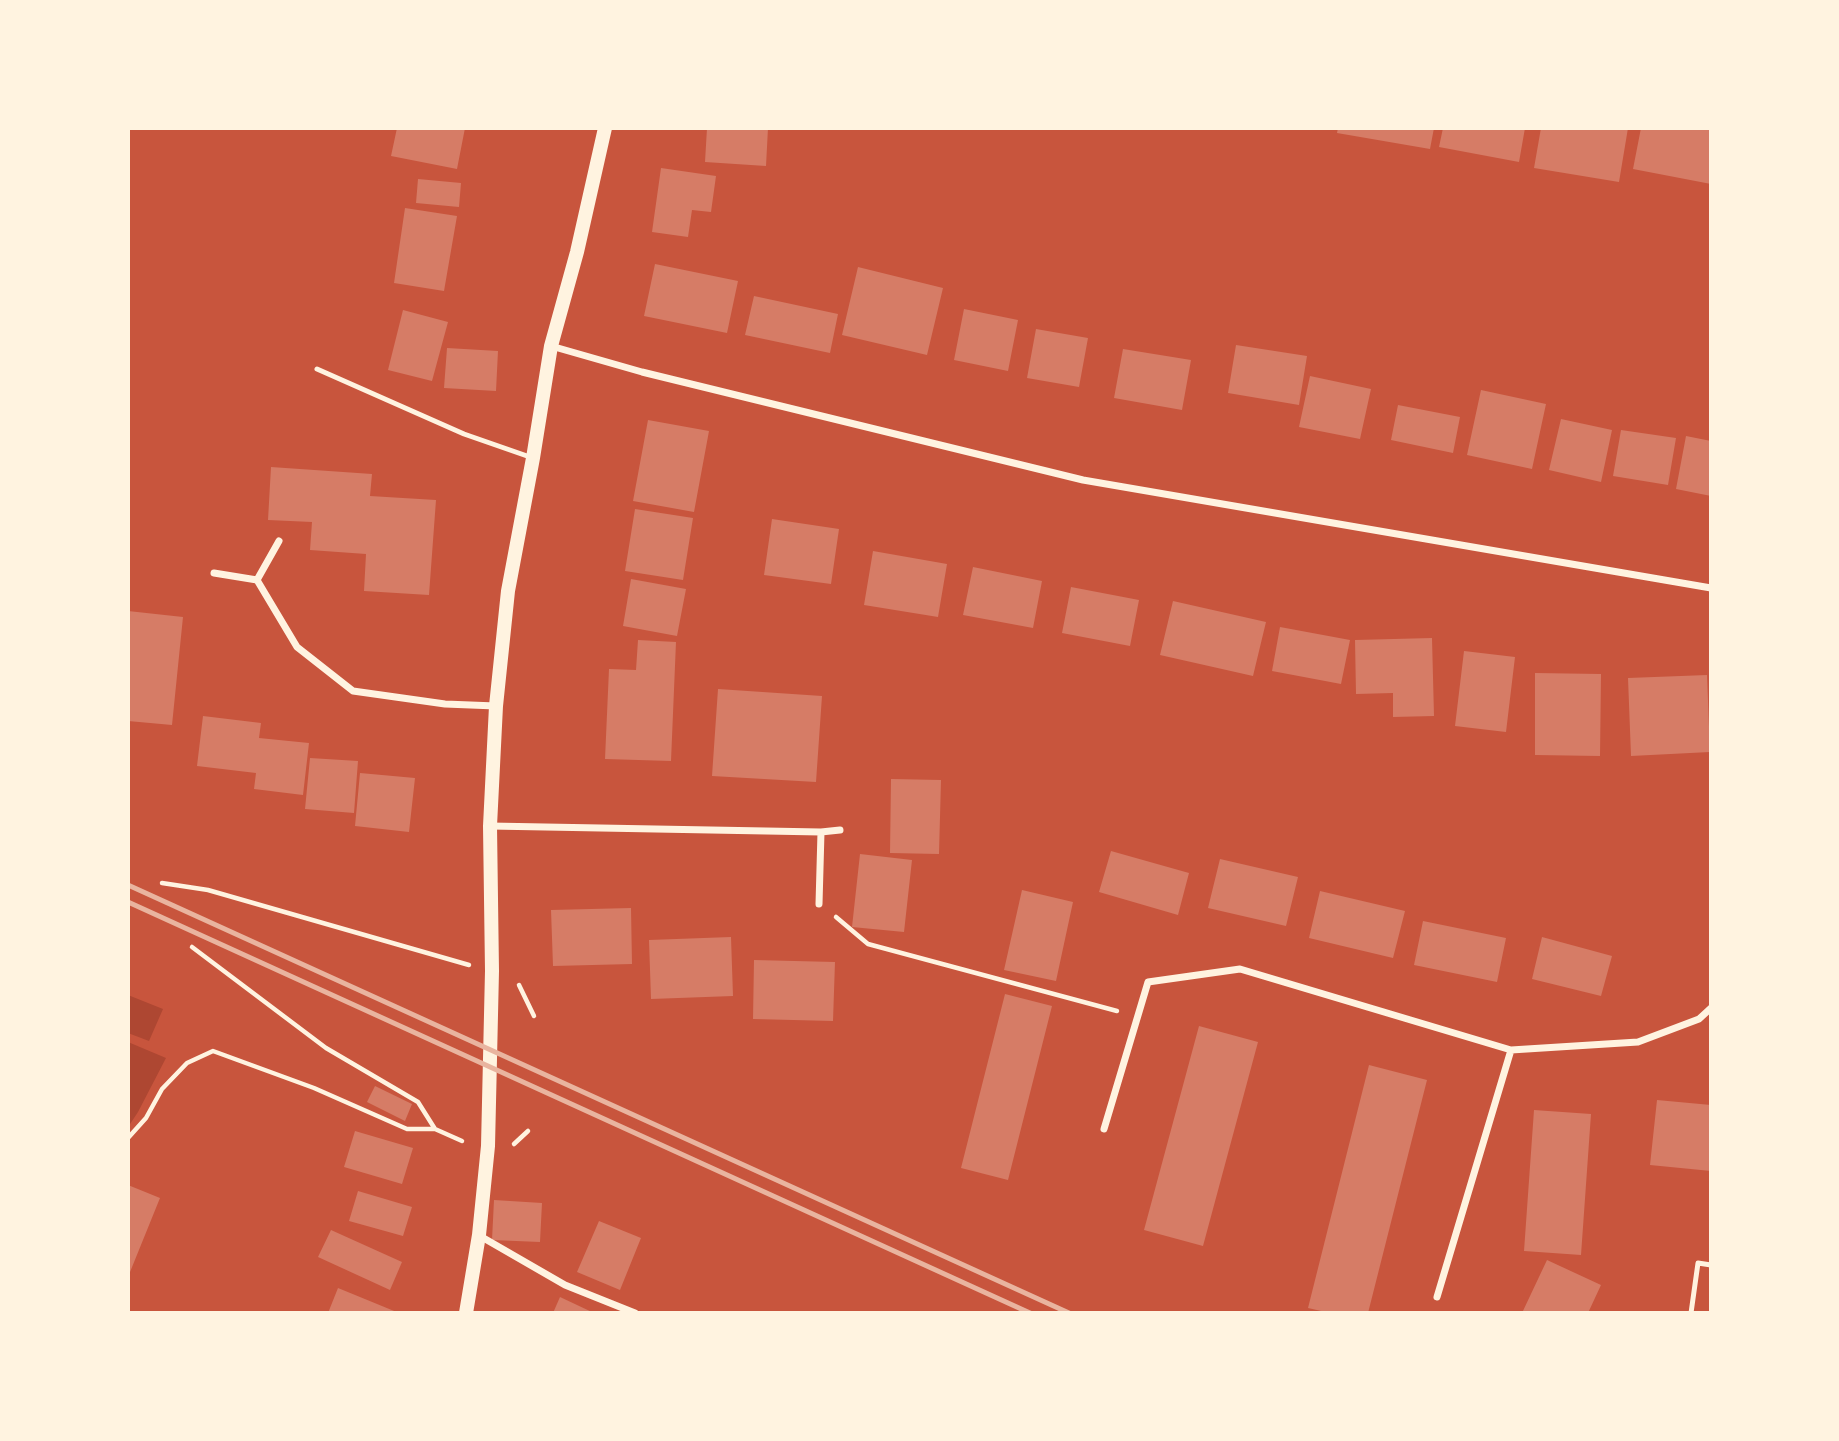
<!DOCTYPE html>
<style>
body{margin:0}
#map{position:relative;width:1839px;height:1441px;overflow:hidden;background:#c8553d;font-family:"PT Sans",sans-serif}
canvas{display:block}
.frame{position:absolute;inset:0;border:130px solid #fff3e0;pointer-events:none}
</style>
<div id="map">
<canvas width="1839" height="1441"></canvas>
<div class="frame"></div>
</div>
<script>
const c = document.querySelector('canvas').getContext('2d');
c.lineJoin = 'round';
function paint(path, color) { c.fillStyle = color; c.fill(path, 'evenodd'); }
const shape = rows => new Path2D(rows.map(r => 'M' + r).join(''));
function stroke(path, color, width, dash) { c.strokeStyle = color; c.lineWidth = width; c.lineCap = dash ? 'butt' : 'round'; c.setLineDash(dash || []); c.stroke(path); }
paint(shape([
 [128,995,163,1009,149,1041,128,1033],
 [128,1042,166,1058,138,1112,128,1127]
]), '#ae4732');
paint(shape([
 [397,128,465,128,457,169,391,156],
 [707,128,768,128,766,166,705,162],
 [1338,128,1434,128,1430,149,1337,133],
 [1443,128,1525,128,1519,162,1439,147],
 [1541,128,1628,128,1619,182,1534,168],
 [1641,128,1711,128,1711,184,1633,169],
 [661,168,716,176,711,212,692,210,688,237,652,232],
 [418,179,461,183,459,207,416,203],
 [405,208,457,216,444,291,394,283],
 [655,264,738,281,727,333,644,316],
 [858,267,943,288,927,355,842,335],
 [754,296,838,314,830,353,745,335],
 [964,309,1018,320,1008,371,954,360],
 [403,310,448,322,432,381,388,370],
 [1036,329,1088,338,1079,387,1027,378],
 [1236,345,1307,356,1299,405,1228,393],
 [447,348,498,351,496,391,444,388],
 [1123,349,1191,360,1182,410,1114,398],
 [1310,376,1371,389,1360,439,1299,427],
 [1481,390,1546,404,1532,469,1467,455],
 [1398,405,1460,417,1453,453,1391,440],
 [1561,419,1612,430,1601,482,1549,470],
 [648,420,709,431,694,512,633,501],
 [1621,430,1676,438,1668,485,1613,476],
 [1686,436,1711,441,1711,496,1676,489],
 [271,467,372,474,370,496,436,500,429,595,364,591,366,554,310,550,312,522,268,520],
 [635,509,693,518,683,580,625,571],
 [772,519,839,529,831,584,764,575],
 [873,551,947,564,938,617,864,605],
 [973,567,1042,581,1033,628,963,615],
 [631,579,686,589,677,636,623,626],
 [1071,587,1139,600,1130,646,1062,633],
 [1173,601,1266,622,1253,676,1160,655],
 [128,611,183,617,172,725,128,721],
 [1280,627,1350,640,1341,684,1272,671],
 [1432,638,1434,716,1393,717,1393,693,1356,694,1355,640],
 [638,640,676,642,671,761,605,759,609,669,636,670],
 [1464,651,1515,657,1506,732,1455,726],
 [1535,673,1601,674,1600,756,1535,755],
 [1707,675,1710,752,1631,756,1628,678],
 [718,689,822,696,816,782,712,776],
 [203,716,261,723,259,738,309,743,303,795,254,789,256,773,197,766],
 [310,758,358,761,354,813,305,809],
 [360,773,415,778,409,832,355,826],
 [891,779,941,780,939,854,890,853],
 [1111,851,1189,873,1178,915,1099,892],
 [860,854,912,860,904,932,852,927],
 [1220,859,1298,877,1286,926,1208,908],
 [1022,890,1073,902,1056,981,1004,970],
 [1320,891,1405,911,1393,958,1309,938],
 [631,908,632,964,553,966,551,910],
 [1423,921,1506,938,1497,982,1414,965],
 [731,937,733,996,651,999,649,940],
 [1542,937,1612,956,1601,996,1532,979],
 [754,960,835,962,833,1021,753,1019],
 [1005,994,1052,1006,1008,1180,961,1168],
 [1199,1026,1258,1042,1203,1246,1144,1230],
 [1369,1065,1427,1080,1368,1313,1330,1313,1308,1308],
 [375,1086,412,1104,405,1121,367,1102],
 [1657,1100,1711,1105,1711,1171,1650,1165],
 [1534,1110,1591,1114,1581,1255,1524,1251],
 [355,1131,413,1148,402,1184,344,1167],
 [128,1185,160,1198,128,1277],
 [358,1191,412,1207,403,1236,349,1221],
 [494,1200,542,1203,540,1242,492,1240],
 [599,1221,641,1238,620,1290,577,1272],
 [331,1230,402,1262,390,1290,318,1257],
 [1547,1260,1601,1285,1588,1313,1522,1313],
 [338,1288,399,1313,328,1313],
 [560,1297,594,1313,553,1313]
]), '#d67c66');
stroke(shape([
 [162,883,208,890,469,965],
 [836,917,868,944,1117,1011],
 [192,947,326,1048,418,1102,435,1129],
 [519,985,534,1016],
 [128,1138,146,1118,162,1089,187,1063,213,1051,314,1088,407,1129,435,1129,462,1141],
 [514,1144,528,1131]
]), '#fff3e0', 4.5);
stroke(shape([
 [317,369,464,434,530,457],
 [1691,1313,1698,1263,1711,1265]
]), '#fff3e0', 5);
stroke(shape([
 [551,346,642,372,1083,480,1711,588],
 [279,541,257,580,297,647,353,691,445,704,496,706],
 [214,573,257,580],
 [490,826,821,832,840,830],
 [819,904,821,832],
 [1104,1129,1148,982,1240,969,1511,1050,1638,1042,1699,1019,1711,1008],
 [480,1236,565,1285,635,1313],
 [1437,1297,1511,1050]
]), '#fff3e0', 7);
stroke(shape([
 [466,1313,479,1235,488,1146,492,971,490,826,496,706,508,591,533,458,551,346,577,252,605,128]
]), '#fff3e0', 14);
stroke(shape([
 [128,885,1069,1313],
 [128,902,1030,1313]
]), '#e9b49f', 5);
</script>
